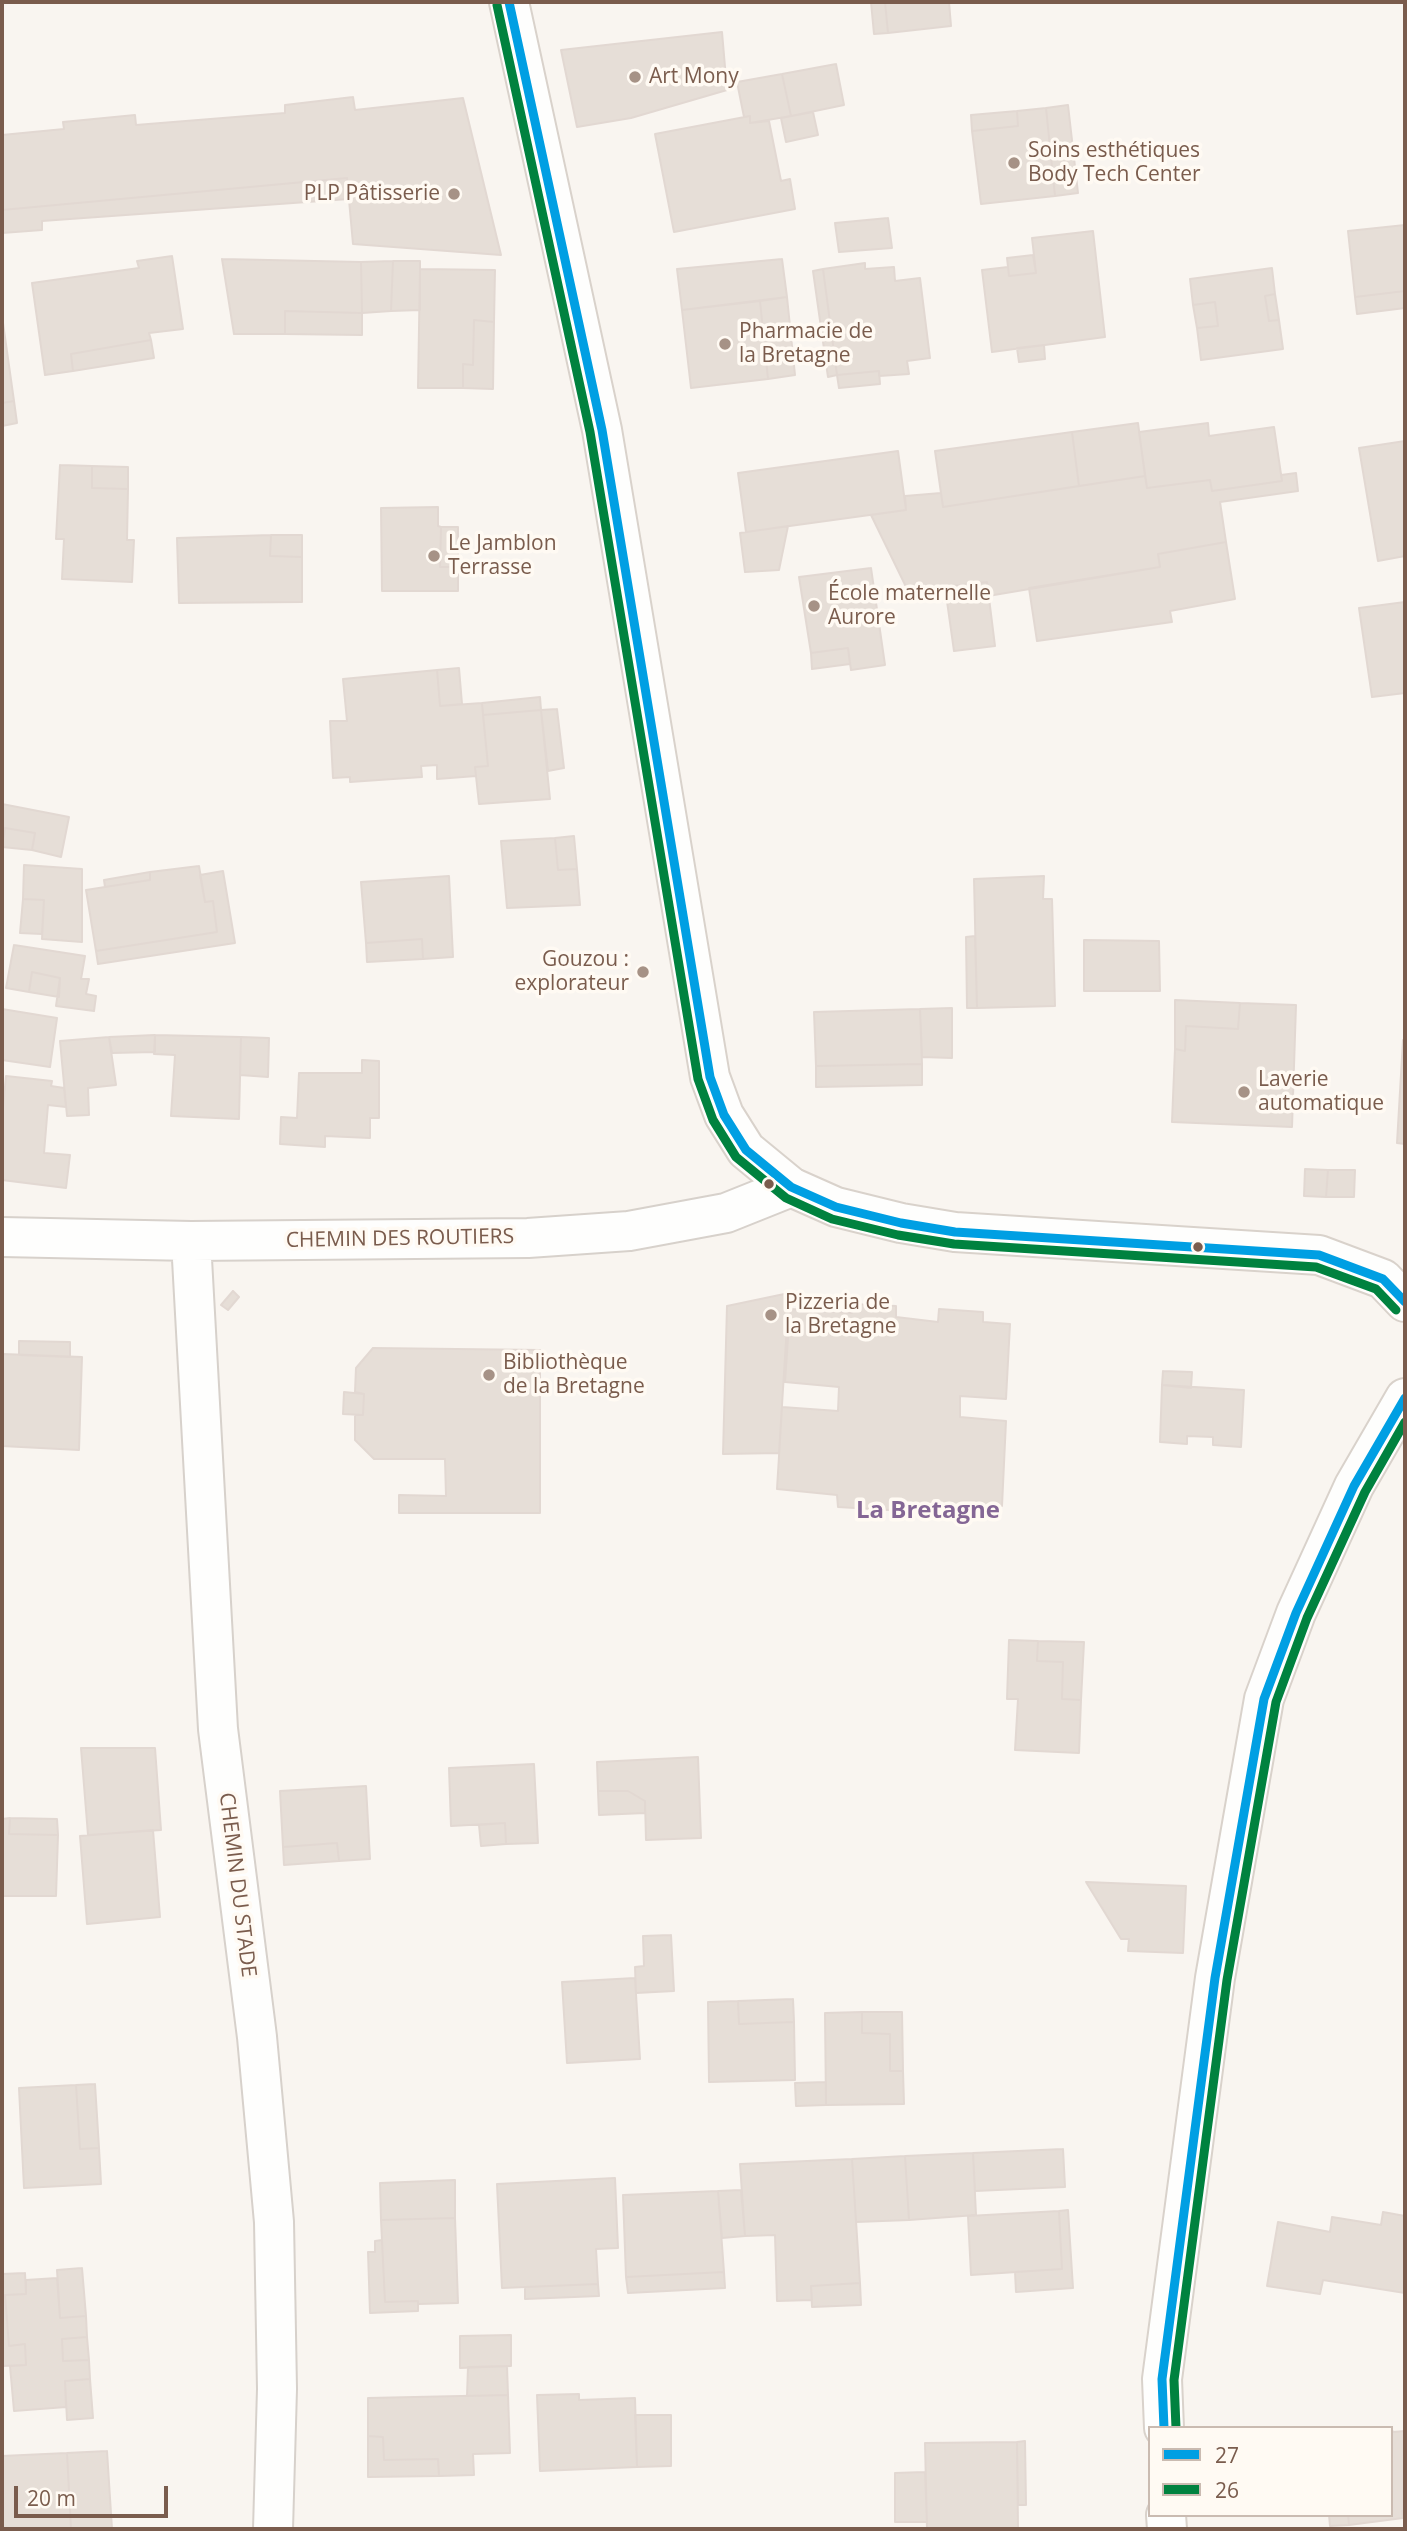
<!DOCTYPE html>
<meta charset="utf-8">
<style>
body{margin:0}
#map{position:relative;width:1407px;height:2531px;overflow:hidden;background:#f9f5f0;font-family:"Open Sans",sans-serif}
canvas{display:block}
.frame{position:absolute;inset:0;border:4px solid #7a5c4d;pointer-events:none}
.legend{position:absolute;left:1148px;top:2426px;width:245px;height:91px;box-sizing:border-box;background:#fffaf3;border:2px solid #cabbb1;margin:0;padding:9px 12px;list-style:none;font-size:21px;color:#7a5c4d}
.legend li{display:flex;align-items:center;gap:14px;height:35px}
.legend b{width:35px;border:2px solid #cabbb1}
.scale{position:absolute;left:14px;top:2486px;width:154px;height:32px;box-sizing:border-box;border:4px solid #7a5c4d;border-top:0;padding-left:9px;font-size:21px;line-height:24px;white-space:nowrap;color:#7a5c4d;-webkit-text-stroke:5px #fffaf3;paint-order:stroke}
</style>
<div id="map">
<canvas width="1407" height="2531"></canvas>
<div class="frame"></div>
<ul class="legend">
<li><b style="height:9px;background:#009fe3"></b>27</li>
<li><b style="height:9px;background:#00823f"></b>26</li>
</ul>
<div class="scale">20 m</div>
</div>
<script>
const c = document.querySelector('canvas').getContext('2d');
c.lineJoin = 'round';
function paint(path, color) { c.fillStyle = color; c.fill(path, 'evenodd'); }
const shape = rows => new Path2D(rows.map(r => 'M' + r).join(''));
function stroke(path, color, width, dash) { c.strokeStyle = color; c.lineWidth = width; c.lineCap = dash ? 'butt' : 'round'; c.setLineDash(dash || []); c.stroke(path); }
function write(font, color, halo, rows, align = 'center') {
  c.font = font + ' "Open Sans",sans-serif'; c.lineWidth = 7; c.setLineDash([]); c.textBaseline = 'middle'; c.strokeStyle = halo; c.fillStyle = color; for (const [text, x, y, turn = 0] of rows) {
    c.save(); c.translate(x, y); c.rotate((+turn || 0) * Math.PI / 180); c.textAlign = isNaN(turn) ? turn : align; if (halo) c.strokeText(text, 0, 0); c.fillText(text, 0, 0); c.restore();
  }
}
const building = shape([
 [871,2,885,2,888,33,874,34,871,2],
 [885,2,949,2,951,26,888,33,885,2],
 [722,32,727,90,631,118,577,127,561,50,722,32],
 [836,64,844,105,791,116,782,74,836,64],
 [782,74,791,116,750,123,750,116,744,117,737,82,782,74],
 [353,97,355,110,463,98,501,255,353,244,347,178,2,210,2,135,64,129,63,122,135,115,136,125,285,113,285,105,353,97],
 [1068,105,1078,193,1055,196,1046,108,1068,105],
 [1046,108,1055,196,981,204,972,131,1018,126,1017,111,1046,108],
 [1017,111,1018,126,972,131,971,115,1017,111],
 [813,112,818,135,786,142,781,118,813,112],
 [750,116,750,123,769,121,781,181,790,179,795,209,674,232,655,134,750,116],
 [347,178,349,199,42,221,42,230,2,233,2,210,347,178],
 [888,218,892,248,839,252,835,223,888,218],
 [1405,225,1405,291,1355,297,1348,231,1405,225],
 [1093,231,1105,337,992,352,982,270,1008,267,1009,276,1036,273,1032,238,1093,231],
 [1033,255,1036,273,1009,276,1007,258,1033,255],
 [172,256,183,329,149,333,151,340,71,354,73,371,45,375,32,283,139,268,137,261,172,256],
 [222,259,361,262,362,313,285,311,285,334,234,334,222,259],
 [782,259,787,297,682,310,677,269,782,259],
 [393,261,420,261,420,310,391,311,393,261],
 [393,261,391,311,362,313,361,262,393,261],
 [865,263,865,269,894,267,895,281,920,278,930,358,907,361,909,374,879,376,879,371,837,375,823,269,865,263],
 [1272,268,1275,294,1265,296,1269,321,1279,320,1283,349,1201,360,1197,328,1218,326,1215,302,1193,305,1190,279,1272,268],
 [420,269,495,270,494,322,474,320,473,365,463,364,463,388,418,388,420,269],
 [823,269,837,375,828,377,813,271,823,269],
 [1405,291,1405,308,1357,314,1355,297,1405,291],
 [1275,294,1279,320,1269,321,1265,296,1275,294],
 [787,297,795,375,768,379,760,301,787,297],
 [760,301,768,379,691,388,682,310,760,301],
 [1215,302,1218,326,1197,328,1193,305,1215,302],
 [285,311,362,313,362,335,285,334,285,311],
 [2,316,14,401,2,403,2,316],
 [474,320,494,322,493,389,463,388,463,364,473,365,474,320],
 [151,340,154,358,73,371,71,354,151,340],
 [1044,345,1045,359,1019,362,1017,348,1044,345],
 [879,371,880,384,839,388,837,375,879,371],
 [14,401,17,423,2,426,2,403,14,401],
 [1138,423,1145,476,1079,486,1072,432,1138,423],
 [1208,423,1209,436,1274,427,1282,481,1212,491,1210,480,1147,488,1139,432,1208,423],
 [1072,432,1079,486,943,507,935,451,1072,432],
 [1405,441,1405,556,1378,561,1359,448,1405,441],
 [898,451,906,510,746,532,738,473,898,451],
 [60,465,92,466,92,488,128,489,127,540,134,540,132,582,62,579,64,539,56,539,60,465],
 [92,466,128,467,128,489,92,488,92,466],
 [1296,473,1298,491,1220,502,1226,542,1158,554,1160,567,988,596,987,582,945,587,946,591,910,595,871,515,906,510,905,496,941,493,943,507,1145,476,1147,488,1210,480,1212,491,1282,481,1281,475,1296,473],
 [438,507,438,526,441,527,440,567,458,567,458,591,382,591,381,508,438,507],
 [788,526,779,570,745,572,740,533,788,526],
 [441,527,458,527,458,567,440,567,441,527],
 [271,535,302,535,302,557,270,556,271,535],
 [271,535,270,556,302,557,302,602,179,603,177,538,271,535],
 [1226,542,1235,599,1170,611,1172,622,1037,641,1029,588,1160,567,1158,554,1226,542],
 [871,568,885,665,851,670,848,648,811,653,799,577,871,568],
 [987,582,995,646,954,651,945,587,987,582],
 [1405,602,1405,693,1372,697,1359,608,1405,602],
 [848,648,850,664,812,669,811,653,848,648],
 [459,668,462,704,440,706,437,670,459,668],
 [437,670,440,706,482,703,488,766,475,767,476,776,437,779,437,765,421,766,422,777,350,782,350,777,333,778,330,721,347,721,343,679,437,670],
 [540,697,541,710,483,715,482,703,540,697],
 [557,709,564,768,548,771,541,710,557,709],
 [541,710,550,799,479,804,475,767,488,766,483,715,541,710],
 [2,804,69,817,61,857,32,850,35,833,5,828,2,846,2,804],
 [5,828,35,833,32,850,2,847,5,828],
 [574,836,577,869,558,870,555,838,574,836],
 [555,838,558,870,577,869,580,905,507,908,501,841,555,838],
 [24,865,82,869,82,942,42,939,44,900,23,899,24,865],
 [199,866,205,902,213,901,217,932,96,951,86,890,150,880,150,872,199,866],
 [223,871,235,943,98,964,96,951,217,932,213,901,205,902,200,875,223,871],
 [150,872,150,880,105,887,104,880,150,872],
 [449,876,453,957,423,959,422,939,366,943,361,882,449,876],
 [1044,876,1043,899,1052,899,1055,1006,977,1008,974,879,1044,876],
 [23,899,44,900,42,934,20,933,23,899],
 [975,936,977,1008,967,1008,966,937,975,936],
 [422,939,423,959,367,962,366,943,422,939],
 [1084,940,1159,941,1160,991,1084,991,1084,940],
 [14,945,85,956,81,979,89,979,86,994,96,996,94,1011,56,1006,60,978,32,972,29,992,6,988,14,945],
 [32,972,60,978,59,997,29,992,32,972],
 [1175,1000,1240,1003,1238,1029,1186,1026,1185,1051,1175,1049,1175,1000],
 [1240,1003,1296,1005,1292,1127,1172,1122,1175,1049,1185,1051,1186,1026,1238,1029,1240,1003],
 [952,1008,952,1058,922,1057,920,1009,952,1008],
 [2,1009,57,1018,50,1067,2,1060,2,1009],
 [920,1009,922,1064,816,1066,814,1012,920,1009],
 [155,1035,155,1052,112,1053,109,1037,155,1035],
 [155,1035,241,1037,239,1119,171,1116,175,1055,154,1054,155,1035],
 [109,1037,116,1085,88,1088,89,1115,67,1116,60,1041,109,1037],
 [241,1037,269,1038,268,1077,240,1075,241,1037],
 [1403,1040,1405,1040,1405,1144,1397,1143,1403,1040],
 [362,1060,379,1061,379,1118,370,1118,370,1138,325,1136,325,1147,280,1144,281,1117,297,1118,299,1073,362,1073,362,1060],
 [922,1064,922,1085,816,1087,816,1066,922,1064],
 [6,1076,52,1081,51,1086,64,1088,66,1107,48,1105,44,1153,70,1155,66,1188,2,1180,2,1118,6,1076],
 [1305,1169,1328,1170,1326,1197,1304,1196,1305,1169],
 [1328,1170,1355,1170,1354,1197,1326,1197,1328,1170],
 [233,1291,239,1297,228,1310,221,1305,233,1291],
 [789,1293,779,1453,723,1454,727,1306,789,1293],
 [853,1304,896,1306,896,1317,938,1322,939,1309,983,1312,983,1322,1010,1324,1006,1399,960,1396,960,1417,1006,1421,1002,1506,923,1505,923,1512,838,1507,837,1495,777,1489,782,1407,838,1411,839,1387,785,1382,790,1309,852,1313,853,1304],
 [19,1341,70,1342,70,1357,19,1355,19,1341],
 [373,1348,540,1350,540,1513,399,1513,399,1495,446,1496,445,1459,374,1459,355,1440,355,1415,363,1415,364,1394,355,1392,356,1368,373,1348],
 [3,1354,82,1357,79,1450,2,1446,3,1354],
 [1163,1371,1192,1372,1191,1388,1162,1385,1163,1371],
 [1162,1385,1244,1390,1241,1447,1213,1445,1213,1437,1187,1436,1187,1444,1160,1442,1162,1385],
 [344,1392,364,1394,363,1415,343,1414,344,1392],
 [1009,1640,1038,1641,1037,1661,1063,1662,1062,1699,1081,1700,1079,1753,1015,1750,1018,1699,1007,1699,1009,1640],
 [1038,1641,1084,1642,1081,1700,1062,1699,1063,1662,1037,1661,1038,1641],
 [81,1748,155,1748,161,1830,88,1835,81,1748],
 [698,1757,701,1838,646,1840,645,1801,628,1791,598,1791,597,1762,698,1757],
 [534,1764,538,1843,506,1844,505,1823,451,1826,449,1768,534,1764],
 [366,1786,370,1859,339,1861,337,1843,283,1847,280,1791,366,1786],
 [598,1791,628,1791,645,1801,645,1813,599,1815,598,1791],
 [10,1818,57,1819,58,1835,9,1834,10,1818],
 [10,1818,9,1834,58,1835,56,1896,2,1896,2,1819,10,1818],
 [505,1823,506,1844,481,1846,479,1825,505,1823],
 [153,1830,160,1917,87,1924,80,1836,153,1830],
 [337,1843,339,1861,284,1865,283,1847,337,1843],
 [1086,1882,1186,1886,1183,1953,1128,1951,1129,1939,1121,1939,1086,1882],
 [671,1935,674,1991,636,1993,635,1967,644,1966,643,1936,671,1935],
 [635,1978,640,2059,567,2063,562,1982,635,1978],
 [793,1999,794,2022,739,2024,738,2001,793,1999],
 [738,2001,739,2024,794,2022,795,2080,709,2082,708,2002,738,2001],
 [862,2012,902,2012,903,2071,890,2071,890,2034,862,2033,862,2012],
 [862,2012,862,2033,890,2034,890,2071,903,2071,904,2104,826,2105,825,2013,862,2012],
 [826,2082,826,2105,796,2106,795,2083,826,2082],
 [95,2084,99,2148,80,2149,76,2085,95,2084],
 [76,2085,80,2149,99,2148,101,2184,24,2188,19,2088,76,2085],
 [1063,2149,1065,2187,975,2191,973,2153,1063,2149],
 [973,2153,976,2215,909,2220,905,2156,973,2153],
 [905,2156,909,2220,856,2222,852,2159,905,2156],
 [852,2159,860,2283,811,2286,812,2300,777,2301,775,2235,745,2236,740,2164,852,2159],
 [615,2178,618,2248,596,2249,598,2284,502,2288,497,2184,615,2178],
 [455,2180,455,2218,381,2220,380,2183,455,2180],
 [741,2190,745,2236,722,2238,718,2191,741,2190],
 [718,2191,724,2272,626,2277,623,2195,718,2191],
 [1068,2210,1073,2288,1016,2292,1015,2272,1062,2269,1059,2211,1068,2210],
 [1059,2211,1062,2269,971,2275,968,2216,1059,2211],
 [1383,2212,1405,2216,1405,2293,1323,2280,1320,2294,1267,2286,1278,2222,1330,2232,1332,2217,1381,2225,1383,2212],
 [455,2218,458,2303,418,2304,418,2301,385,2302,381,2220,455,2218],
 [382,2240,385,2302,418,2301,418,2311,370,2313,368,2252,375,2252,375,2241,382,2240],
 [82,2268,86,2316,60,2318,57,2270,82,2268],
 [724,2272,725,2288,628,2293,626,2277,724,2272],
 [25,2273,26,2294,5,2295,9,2346,25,2344,26,2365,2,2366,2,2274,25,2273],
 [57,2278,60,2318,86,2316,87,2337,62,2339,63,2361,89,2360,90,2379,65,2381,66,2407,14,2411,10,2366,26,2365,25,2344,9,2346,5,2295,26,2294,26,2280,57,2278],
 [860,2283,861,2305,812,2307,811,2286,860,2283],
 [598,2284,599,2296,525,2299,525,2287,598,2284],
 [511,2335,511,2366,460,2368,460,2336,511,2335],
 [87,2337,89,2360,63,2361,62,2339,87,2337],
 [507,2366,508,2395,467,2396,468,2367,507,2366],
 [90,2379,93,2418,67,2420,65,2381,90,2379],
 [579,2394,579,2400,635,2398,637,2467,540,2471,537,2395,579,2394],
 [508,2395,510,2453,473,2454,474,2475,439,2476,438,2459,384,2460,383,2437,368,2436,368,2398,508,2395],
 [635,2415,671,2415,671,2466,637,2467,635,2415],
 [1391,2428,1393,2432,1405,2431,1405,2511,1402,2511,1403,2518,1349,2525,1348,2515,1391,2515,1391,2428],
 [368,2436,383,2437,384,2460,438,2459,439,2476,368,2477,368,2436],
 [1025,2441,1026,2505,1018,2505,1017,2442,1025,2441],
 [1017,2442,1018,2529,927,2529,925,2443,1017,2442],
 [107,2451,112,2529,71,2529,67,2453,107,2451],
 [67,2453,71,2529,3,2529,2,2456,67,2453],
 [925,2472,927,2522,895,2522,895,2473,925,2472],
 [1329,2515,1348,2515,1349,2525,1330,2526,1329,2515]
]);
paint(building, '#e6ded7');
stroke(building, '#e2d8d2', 2);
const street = shape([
 [2,1237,191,1241,528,1238,629,1231,726,1213,791,1187],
 [191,1241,218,1729,257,2037,274,2222,277,2389,273,2529]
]);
const secondary = shape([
 [509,2,602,430,710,1077,724,1115,746,1150,791,1187,836,1207,901,1223,955,1232,1319,1255,1383,1279,1405,1302],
 [1164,2428,1162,2379,1215,1978,1264,1699,1296,1613,1354,1486,1405,1398],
 [1166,2515,1167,2529]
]);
stroke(street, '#d7d1cb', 42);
stroke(secondary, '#d9d2cb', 42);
stroke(street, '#fefefd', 38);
stroke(secondary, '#fefefd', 38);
stroke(shape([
 [509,2,602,430,710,1077,724,1115,746,1150,791,1187,836,1207,901,1223,955,1232,1319,1255,1383,1279,1405,1302],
 [1164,2428,1162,2379,1215,1978,1264,1699,1296,1613,1354,1486,1405,1398]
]), '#009fe3', 9);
stroke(shape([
 [497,5,590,432,698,1079,713,1120,736,1157,786,1198,832,1219,898,1235,954,1244,1316,1267,1376,1289,1396,1310],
 [1176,2428,1174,2380,1227,1980,1276,1702,1307,1618,1365,1492,1405,1422]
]), '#00823f', 9);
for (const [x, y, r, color] of [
 [635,77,7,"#a69286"],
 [1014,163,7,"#a69286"],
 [454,194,7,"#a69286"],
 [725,344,7,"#a69286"],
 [434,556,7,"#a69286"],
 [814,606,7,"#a69286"],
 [643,972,7,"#a69286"],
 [1244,1092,7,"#a69286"],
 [769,1184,6,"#7a5c4d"],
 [1198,1247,6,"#7a5c4d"],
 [771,1315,7,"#a69286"],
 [489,1375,7,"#a69286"]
]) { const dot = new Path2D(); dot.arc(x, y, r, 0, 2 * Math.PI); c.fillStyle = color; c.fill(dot); stroke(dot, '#fffaf3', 2.5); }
write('21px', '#7a5c4d', '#fffaf3', [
 ["Art Mony",649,77],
 ["Soins esthétiques",1028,151],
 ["Body Tech Center",1028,175],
 ["PLP Pâtisserie",440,194,"right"],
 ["Pharmacie de",739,332],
 ["la Bretagne",739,356],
 ["Le Jamblon",448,544],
 ["Terrasse",448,568],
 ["École maternelle",828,594],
 ["Aurore",828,618],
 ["Gouzou :",629,960,"right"],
 ["explorateur",629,984,"right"],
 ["Laverie",1258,1080],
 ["automatique",1258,1104],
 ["Pizzeria de",785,1303],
 ["la Bretagne",785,1327],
 ["Bibliothèque",503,1363],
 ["de la Bretagne",503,1387]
], 'left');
write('21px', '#7a5c4d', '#fffaf3', [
 ["CHEMIN DES ROUTIERS",400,1239,-1],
 ["CHEMIN DU STADE",237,1885,83]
]);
write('bold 24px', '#846695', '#fffaf3', [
 ["La Bretagne",928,1511]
]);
</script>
